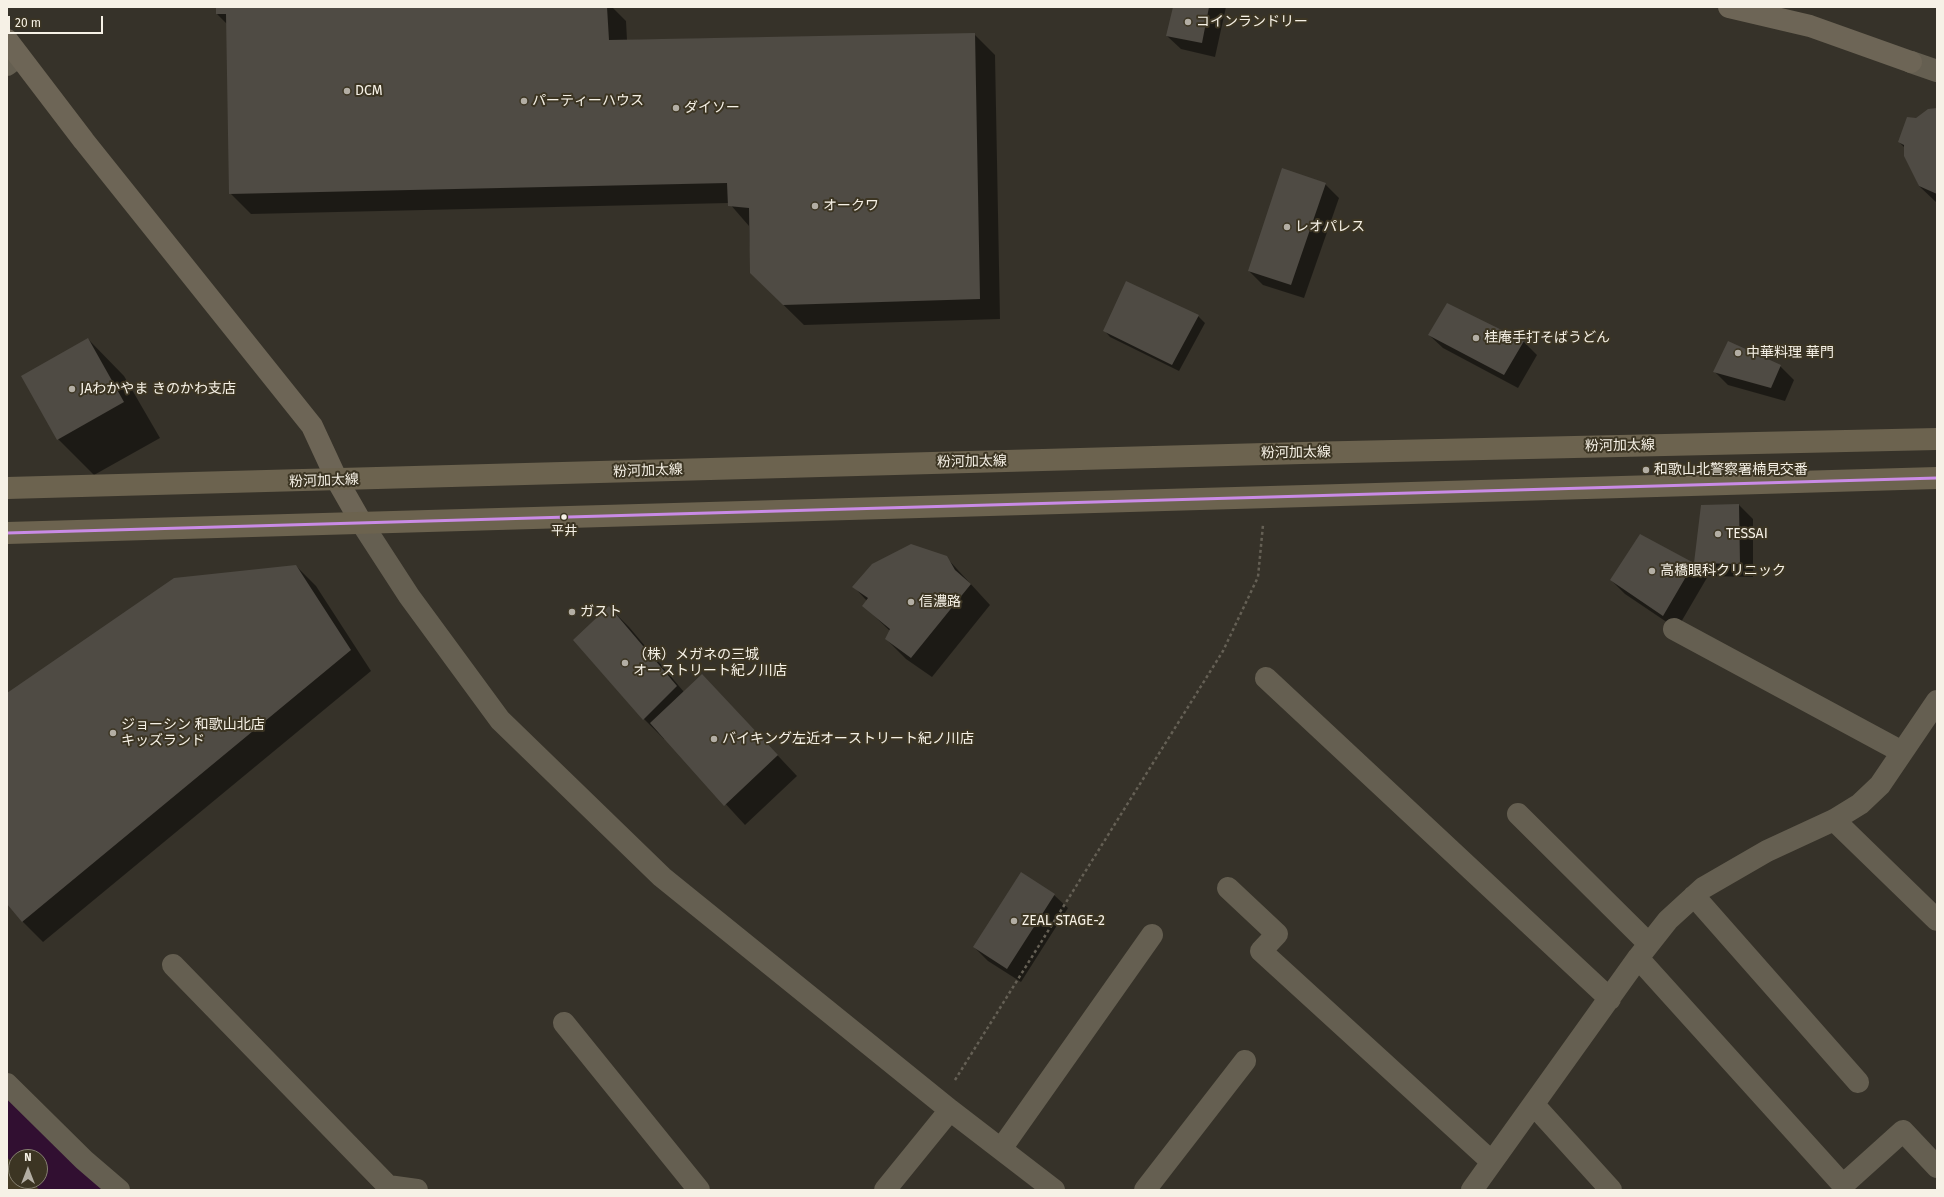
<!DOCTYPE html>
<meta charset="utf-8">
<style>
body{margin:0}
#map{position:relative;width:1944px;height:1197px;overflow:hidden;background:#363229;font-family:"Fira Sans",sans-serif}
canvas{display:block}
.frame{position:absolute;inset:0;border:8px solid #f6f1e6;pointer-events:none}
.north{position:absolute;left:8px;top:1149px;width:40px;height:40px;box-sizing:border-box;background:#3c3523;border:1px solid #868071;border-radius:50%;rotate:0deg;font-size:11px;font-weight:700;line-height:16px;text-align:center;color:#f6f1e6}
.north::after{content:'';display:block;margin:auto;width:14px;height:18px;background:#b3aea4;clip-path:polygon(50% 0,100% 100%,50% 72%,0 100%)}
.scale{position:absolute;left:8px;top:16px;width:95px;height:18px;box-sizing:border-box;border:2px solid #f6f1e6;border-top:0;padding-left:5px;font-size:12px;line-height:14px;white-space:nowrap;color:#f6f1e6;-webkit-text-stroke:3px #3c3523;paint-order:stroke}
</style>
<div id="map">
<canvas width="1944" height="1197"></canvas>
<div class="frame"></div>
<div class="north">N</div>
<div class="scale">20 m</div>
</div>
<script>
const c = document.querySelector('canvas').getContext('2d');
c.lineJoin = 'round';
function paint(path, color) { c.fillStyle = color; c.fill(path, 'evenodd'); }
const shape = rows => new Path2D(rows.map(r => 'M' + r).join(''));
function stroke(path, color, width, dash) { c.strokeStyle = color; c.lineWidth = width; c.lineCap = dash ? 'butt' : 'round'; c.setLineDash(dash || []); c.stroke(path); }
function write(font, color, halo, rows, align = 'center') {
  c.font = font + ' "Fira Sans","Noto Sans JP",sans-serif'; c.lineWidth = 4; c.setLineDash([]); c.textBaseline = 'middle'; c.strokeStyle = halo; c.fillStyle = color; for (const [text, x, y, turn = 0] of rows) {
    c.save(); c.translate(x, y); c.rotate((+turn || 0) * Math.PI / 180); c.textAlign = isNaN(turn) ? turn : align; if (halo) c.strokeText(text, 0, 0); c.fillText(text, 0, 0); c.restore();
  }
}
paint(shape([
 [7,1148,16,1157,16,1181,40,1181,40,1179,52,1190,7,1190]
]), '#453b25');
paint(shape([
 [217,7,612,7,626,21,627,40,974,34,995,55,1000,319,804,325,751,273,749,226,729,203,251,214,230,193,227,24,217,14],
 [1174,7,1226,7,1215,57,1181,49,1167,36],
 [1937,109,1937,203,1919,186,1905,148,1899,142,1916,119],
 [1325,184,1339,198,1304,298,1263,285,1249,271],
 [1198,316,1205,323,1179,371,1110,337,1104,330],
 [1429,335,1523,341,1537,355,1518,388,1443,348],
 [88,339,124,376,160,438,94,475,58,439],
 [1780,366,1794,380,1785,401,1728,385,1715,372],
 [1739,505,1753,519,1753,577,1708,576,1677,629,1625,594,1611,580,1640,535,1695,564,1702,506],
 [946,557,990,605,932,677,906,659,886,639,890,631,864,606,867,601,854,587],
 [296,566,316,586,371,671,43,942,23,922,7,902,7,695],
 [609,607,629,627,684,692,702,675,797,776,745,825,665,738,664,739,644,719],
 [1054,895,1068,908,1021,982,988,961,974,947]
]), '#0007');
stroke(shape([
 [7,1117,80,1190]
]), '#310f31', 57);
paint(shape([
 [216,7,607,7,609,40,975,33,980,299,783,305,750,273,749,208,728,206,727,183,229,194,226,14,216,14],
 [1173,7,1209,7,1202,43,1166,36],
 [1937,108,1937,194,1919,186,1904,156,1904,145,1898,142,1907,117,1916,118,1928,109],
 [1282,168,1326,183,1291,285,1248,271],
 [1126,281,1199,315,1172,365,1103,331],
 [1447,303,1524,341,1504,375,1428,335],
 [88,338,124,402,57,440,21,376],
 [1728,341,1781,365,1771,388,1713,372],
 [1739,504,1740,564,1694,563,1701,505],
 [1640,534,1694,563,1663,616,1610,580],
 [911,544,947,556,955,570,971,584,911,658,885,639,890,629,862,606,868,598,852,587,872,564],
 [296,565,351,650,22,922,7,904,7,693,174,578],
 [609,606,677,686,643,720,573,640],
 [702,674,778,755,724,806,650,723],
 [1021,872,1055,894,1007,969,973,947]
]), '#4f4b44');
stroke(shape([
 [955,1080,1223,651,1258,577,1263,525]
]), '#656055', 2.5, [3, 3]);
stroke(shape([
 [1911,62,1937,71],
 [7,65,19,56],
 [361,522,409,596,500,720,662,877,950,1110,1054,1190],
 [1674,629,1902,752],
 [1266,678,1610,999],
 [1518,814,1649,944],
 [1834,820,1937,920],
 [1228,888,1277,934,1261,951,1492,1162],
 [1694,896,1858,1082],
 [1638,958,1843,1185,1903,1131,1937,1167],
 [173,965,388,1186,417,1190],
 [564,1023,699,1190],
 [7,1084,84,1160,119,1190],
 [1534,1105,1611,1190],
 [1001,1149,1152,935],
 [885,1190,950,1110],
 [1145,1190,1245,1061],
 [1472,1190,1638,958,1668,920,1703,888,1767,851,1834,820,1860,804,1880,785,1937,701]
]), '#655f51', 22);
stroke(shape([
 [1729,7,1810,26,1911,62],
 [7,40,84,141,312,426,337,480,361,522]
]), '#6d6556', 22);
stroke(shape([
 [7,488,1302,453,1937,439],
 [7,533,1937,478]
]), '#6c634f', 22);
stroke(shape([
 [7,533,1937,478]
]), '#ca8be6', 3);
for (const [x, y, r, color] of [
 [1188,22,4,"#b3aea4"],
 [347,91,4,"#b3aea4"],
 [524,101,4,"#b3aea4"],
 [676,108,4,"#b3aea4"],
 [815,206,4,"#b3aea4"],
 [1287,227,4,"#b3aea4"],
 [1476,338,4,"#b3aea4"],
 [1738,353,4,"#b3aea4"],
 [72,389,4,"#b3aea4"],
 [1646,470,4,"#b3aea4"],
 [564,517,3.5,"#f6f1e6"],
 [1718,534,4,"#b3aea4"],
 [1652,571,4,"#b3aea4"],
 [911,602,4,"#b3aea4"],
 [572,612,4,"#b3aea4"],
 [625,663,4,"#b3aea4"],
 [113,733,4,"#b3aea4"],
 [714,739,4,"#b3aea4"],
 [1014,921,4,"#b3aea4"]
]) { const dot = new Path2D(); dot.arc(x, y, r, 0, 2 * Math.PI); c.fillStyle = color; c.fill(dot); stroke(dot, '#3c3523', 1.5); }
write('13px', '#f6f1e6', '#3c3523', [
 ["平井",564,531]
]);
write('14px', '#f6f1e6', '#3c3523', [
 ["コインランドリー",1196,22],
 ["DCM",355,91],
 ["パーティーハウス",532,101],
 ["ダイソー",684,108],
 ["オークワ",823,206],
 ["レオパレス",1295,227],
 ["桂庵手打そばうどん",1484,338],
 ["中華料理 華門",1746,353],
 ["JAわかやま きのかわ支店",80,389],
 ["和歌山北警察署楠見交番",1654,470],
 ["TESSAI",1726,534],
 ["高橋眼科クリニック",1660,571],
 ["信濃路",919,602],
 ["ガスト",580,612],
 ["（株）メガネの三城",633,655],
 ["オーストリート紀ノ川店",633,671],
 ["ジョーシン 和歌山北店",121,725],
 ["キッズランド",121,741],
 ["バイキング左近オーストリート紀ノ川店",722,739],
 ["ZEAL STAGE-2",1022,921]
], 'left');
write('14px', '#f6f1e6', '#3c3523', [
 ["粉河加太線",1620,446,-1],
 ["粉河加太線",1296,453,-1],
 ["粉河加太線",972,462,-1],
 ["粉河加太線",648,471,-2],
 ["粉河加太線",324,481,-2]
]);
</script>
